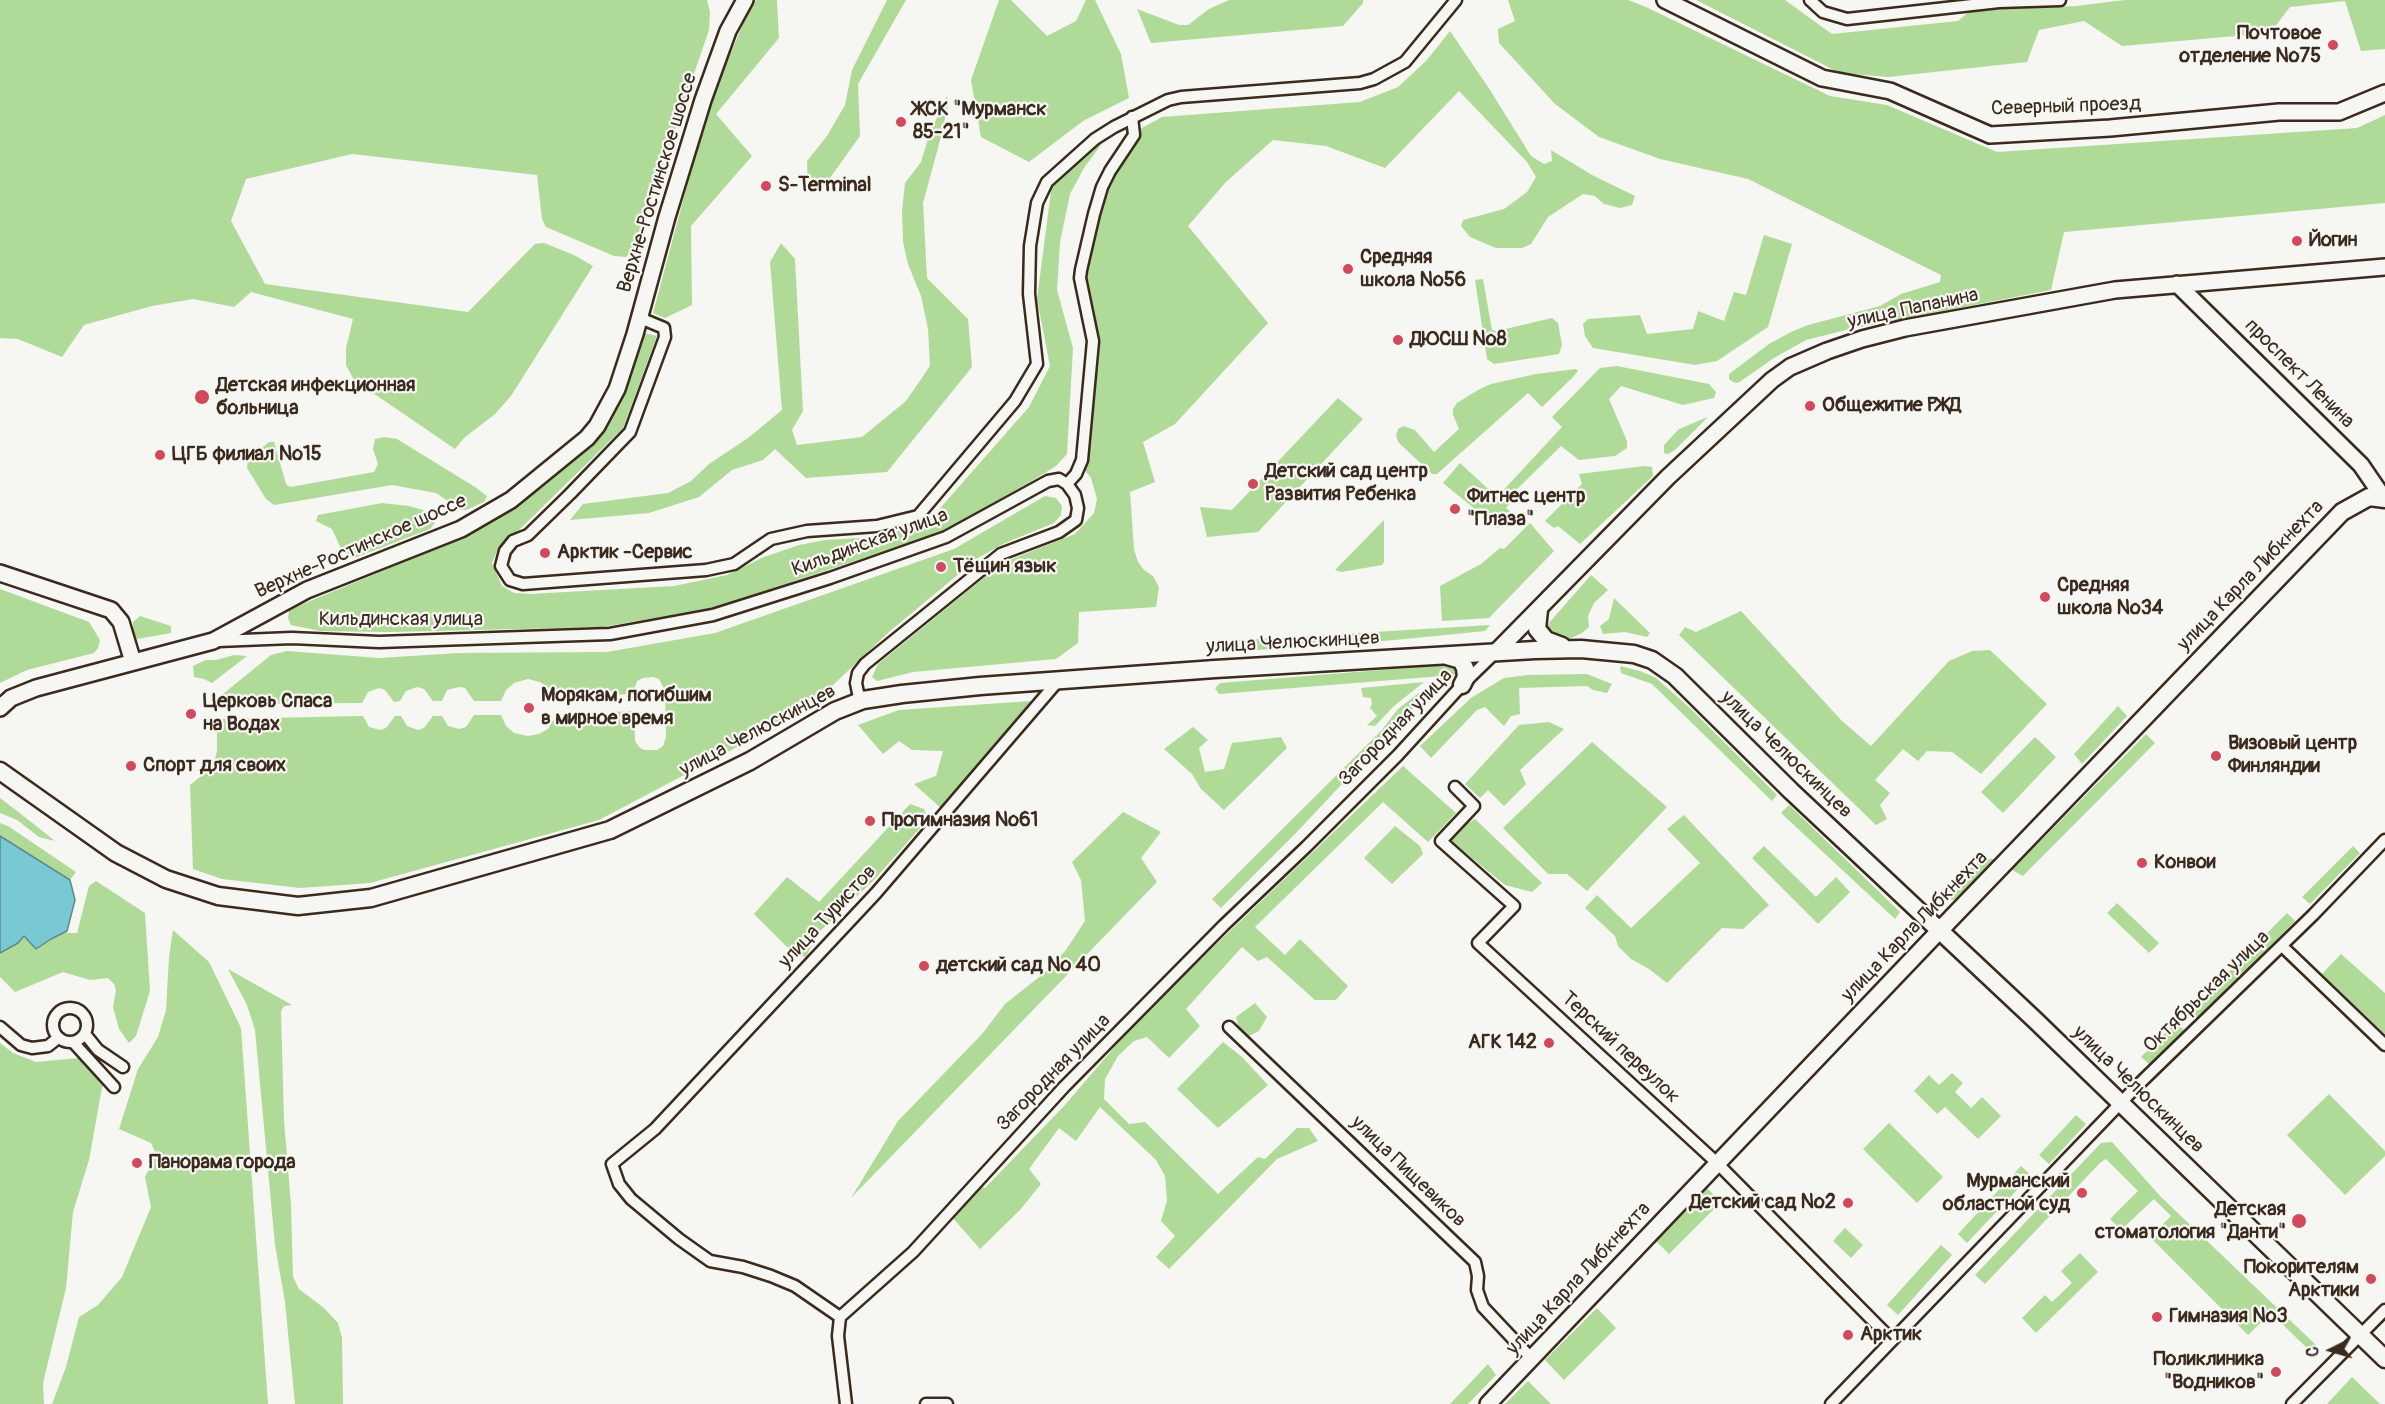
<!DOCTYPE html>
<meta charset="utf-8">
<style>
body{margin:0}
#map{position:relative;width:2385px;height:1404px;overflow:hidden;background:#f6f6f2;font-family:Pangolin,sans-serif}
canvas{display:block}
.north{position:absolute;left:2301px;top:1320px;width:60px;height:60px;-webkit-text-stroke:4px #f6f6f2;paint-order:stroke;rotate:265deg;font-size:16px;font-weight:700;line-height:24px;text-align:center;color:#3b2a1e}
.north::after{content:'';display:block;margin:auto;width:21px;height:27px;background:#3b2a1e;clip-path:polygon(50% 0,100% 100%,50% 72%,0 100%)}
</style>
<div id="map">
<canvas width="2385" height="1404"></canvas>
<div class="north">С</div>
</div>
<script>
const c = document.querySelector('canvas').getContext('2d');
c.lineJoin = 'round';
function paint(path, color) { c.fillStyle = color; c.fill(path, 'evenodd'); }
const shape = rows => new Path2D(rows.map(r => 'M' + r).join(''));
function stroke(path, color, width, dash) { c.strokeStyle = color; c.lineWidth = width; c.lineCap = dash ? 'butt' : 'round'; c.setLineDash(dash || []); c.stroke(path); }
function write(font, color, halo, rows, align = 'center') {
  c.font = font + ' Pangolin,sans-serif'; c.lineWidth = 4.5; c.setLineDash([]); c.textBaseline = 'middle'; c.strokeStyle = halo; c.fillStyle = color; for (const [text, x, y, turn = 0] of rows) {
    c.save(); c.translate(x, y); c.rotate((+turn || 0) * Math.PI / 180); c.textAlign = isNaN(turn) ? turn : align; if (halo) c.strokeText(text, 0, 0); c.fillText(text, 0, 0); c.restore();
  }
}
paint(shape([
 [0,0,707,0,710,12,709,30,635,246,626,257,614,256,546,227,542,219,537,175,352,154,246,179,231,221,265,284,468,312,535,244,544,243,574,255,593,266,511,396,495,414,464,438,455,449,354,380,346,365,346,348,353,319,251,292,234,307,193,299,152,306,84,325,62,357,18,339,0,338],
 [756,0,777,0,779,38,716,114,752,156,691,226,692,305,665,318,653,313,707,111,747,14],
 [887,0,906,0,858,84,860,136,822,189,808,188,807,161,827,136,845,105,852,70],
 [999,0,1011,0,1047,36,1076,21,1086,0,1095,0,1121,54,1129,98,1083,121,1029,162,981,137,971,80],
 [1229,0,1363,0,1363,3,1343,26,1151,43,1137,9,1179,25,1188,25,1209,9],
 [1508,0,1628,0,1646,7,1830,96,1887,105,1997,152,2357,128,2385,115,2385,203,2064,232,2051,290,1850,329,1806,340,1774,358,1738,383,1733,382,1729,379,1729,374,1769,344,1791,332,1808,325,1880,306,1901,294,1940,282,1941,275,1748,179,1660,159,1599,137,1555,104,1499,43,1498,29,1515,21],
 [1696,0,1785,0,1832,34,1958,21,1971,10,2076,6,2125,0,2385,0,2385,49,2361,51,2345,1,2290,7,2270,33,2122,46,2084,21,2039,30,2027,62,1888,77,1840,73],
 [1450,31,1490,90,1531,156,1544,164,1552,161,1551,150,1592,175,1635,196,1632,205,1620,208,1604,204,1595,196,1583,194,1548,217,1531,244,1522,248,1496,248,1470,237,1461,226,1463,220,1504,209,1527,192,1536,177,1527,162,1459,91,1385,168,1326,146,1273,140,1226,182,1188,226,1268,323,1175,424,1143,442,1155,482,1130,492,1134,549,1138,562,1144,570,1153,576,1159,587,1156,607,1079,612,1078,643,1056,659,913,672,877,681,872,677,878,664,991,572,1012,559,1075,534,1094,513,1097,499,1091,478,1078,462,1093,350,1078,287,1093,197,1123,147,1142,128,1162,117,1360,102,1398,87,1426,61],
 [947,96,948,105,942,133,923,203,927,278,968,319,972,367,887,472,806,478,775,449,763,460,732,470,699,497,649,513,570,520,583,504,668,493,691,481,709,464,748,438,782,410,770,262,781,243,795,259,803,411,792,430,797,445,862,437,906,401,930,366,928,329,921,296,908,264,903,242,902,211,905,183,921,162,929,135],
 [1106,138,1084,168,1070,194,1060,242,1057,290,1073,348,1067,454,1056,466,1035,479,942,532,713,608,602,627,390,632,320,631,291,625,288,618,289,611,298,606,462,538,511,508,593,444,625,393,645,333,657,336,623,428,518,531,508,536,497,551,492,563,502,586,514,593,530,594,674,586,727,575,764,557,799,545,825,540,879,537,928,522,1029,407,1050,366,1037,299,1053,176,1094,140],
 [1764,235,1792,244,1768,327,1717,361,1695,365,1593,348,1585,336,1583,324,1588,319,1640,315,1647,334,1693,329,1698,311,1724,321,1734,292,1746,295],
 [1483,279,1492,330,1497,331,1552,318,1558,323,1562,345,1559,354,1494,364,1487,359,1475,280],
 [1617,366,1709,384,1716,392,1714,398,1683,405,1621,386,1609,399,1627,441,1627,448,1615,456,1579,460,1561,446,1509,497,1512,501,1506,508,1513,514,1498,528,1443,483,1460,463,1497,497,1562,427,1552,417,1600,368],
 [1576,369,1578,371,1572,378,1542,407,1528,393,1437,474,1432,474,1398,442,1396,435,1398,429,1403,426,1415,430,1434,452,1459,429,1453,415,1453,409,1457,403,1478,390,1491,384,1536,374],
 [1338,398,1363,419,1258,532,1207,537,1200,507,1232,510],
 [1708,417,1675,450,1668,454,1664,453,1664,445,1679,429],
 [384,437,397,439,475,487,487,496,484,502,466,510,461,510,436,493,392,485,274,505,266,499,247,468,248,459,269,442,274,442,286,484,290,487,374,472,378,464,373,449,375,439],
 [1645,466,1652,467,1653,476,1580,544,1558,526,1554,528,1545,521,1582,484,1579,474],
 [1045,496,1056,498,1062,506,1061,515,1054,523,1005,543,978,558,890,631,814,703,790,719,599,820,370,883,300,888,222,879,193,869,190,785,210,769,214,763,217,751,217,719,363,716,369,727,380,730,386,728,395,716,401,716,407,726,418,730,424,728,433,716,442,716,448,726,459,729,466,727,474,715,501,715,506,726,514,733,528,736,539,734,548,729,556,715,590,713,600,718,611,712,634,711,635,741,639,747,644,750,657,750,663,746,666,737,665,691,659,679,653,677,643,678,637,681,633,694,611,695,601,688,589,696,555,697,549,688,540,682,528,679,514,683,506,690,501,701,474,701,465,688,459,687,447,690,442,701,433,701,424,689,417,687,406,691,400,701,394,702,385,690,379,688,368,692,362,703,218,704,218,698,271,655,287,651,379,658,459,653,607,652,715,633,954,549],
 [382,503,409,506,423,510,431,516,435,523,430,529,354,558,343,553,332,529,316,521,318,515],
 [1384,520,1384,562,1382,565,1341,572,1335,570],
 [1530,523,1554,551,1489,618,1442,621,1440,586,1481,564,1500,548,1504,549],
 [1591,575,1608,590,1594,603,1588,616,1589,627,1582,633,1569,639,1552,637,1546,630,1549,623],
 [0,589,89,622,100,640,98,648,94,653,27,670,0,683],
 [1614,598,1650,633,1647,637,1625,632,1603,634,1600,626,1609,619],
 [1741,611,1842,721,1871,746,1949,661,1972,651,1990,650,2047,704,1981,774,1952,752,1927,751,1918,761,1903,749,1875,780,1890,793,1880,805,1887,819,1876,825,1679,635,1685,627,1696,632],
 [140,616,171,626,171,633,137,639,133,632,133,622],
 [1490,625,1485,631,1395,640,1230,652,1222,647,1225,641],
 [234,655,247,656,212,683,204,679,194,677,193,666,206,660,216,660],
 [1454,664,1458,669,1454,675,1219,694,1215,688,1220,683],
 [1620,666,1640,671,1656,678,1690,708,1777,795,1772,801,1652,684,1621,673],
 [1587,674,1612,684,1607,693,1593,690,1587,686,1519,688,1520,714,1511,716,1504,726,1485,707,1477,710,1431,758,1420,746,1471,698,1504,678,1528,675],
 [1424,682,1394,706,1375,726,1367,725,1377,716,1370,708,1372,704,1371,698,1363,697,1361,688],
 [1425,688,1415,706,1295,834,1221,908,1212,899,1381,731,1398,709],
 [1032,701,941,808,914,784,936,776,943,751,912,750,899,741,883,754,858,725,899,710],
 [2118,706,2127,716,2082,764,2074,754],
 [1549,722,1564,729,1520,770,1526,784,1504,806,1488,790,1480,798,1465,784,1519,725],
 [1193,727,1208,740,1199,748,1205,772,1224,769,1232,743,1281,737,1287,748,1224,810,1201,789,1192,774,1164,749],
 [2146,734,2155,743,2023,876,2012,870],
 [2035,737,2056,757,2003,813,1981,792],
 [1592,742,1667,807,1587,891,1567,874,1548,874,1503,828],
 [1403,766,1456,813,1428,842,1383,802,1255,927,1285,955,1300,939,1348,986,1336,1000,1315,1000,1267,957,1258,961,1242,947,1186,1009,1200,1026,1169,1058,1147,1037,1134,1041,1118,1056,1105,1079,1104,1099,1129,1124,1145,1122,1218,1194,1258,1157,1265,1159,1297,1128,1309,1128,1318,1141,1277,1159,1169,1269,1156,1257,1175,1236,1161,1221,1167,1201,1165,1176,1156,1160,1100,1107,1076,1141,1059,1128,1029,1169,1041,1184,1020,1210,980,1249,952,1217,980,1185,985,1188,1065,1105,1142,1015],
 [0,798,21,814,55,841,39,837,17,820,0,813],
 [910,804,924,809,928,819,874,880,817,934,806,957,792,952,754,914,787,877,819,902],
 [1789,805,1900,912,1895,919,1781,813],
 [1123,812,1161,832,1141,858,1157,882,851,1198,898,1121,982,1034,1005,1004,1043,974,1066,950,1085,921,1081,880,1072,862],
 [1684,815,1769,905,1743,929,1722,928,1667,983,1649,969,1631,959,1618,946,1615,936,1585,908,1597,895,1631,928,1700,863,1667,829],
 [1475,819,1542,883,1532,892,1505,885,1450,840,1462,827],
 [0,823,8,826,76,872,70,880,0,836],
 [1395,826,1420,846,1423,854,1392,884,1364,858],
 [1764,846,1816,897,1836,877,1850,892,1818,924,1752,858],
 [2353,846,2360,853,2310,904,2302,897],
 [1983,859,1996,859,1962,897,1952,900,1946,893,1975,864],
 [96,881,145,913,150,991,136,1036,129,1043,119,1029,113,1007,116,990,114,984,108,978,90,980,63,972,15,992,0,977,0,953,18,943,24,936,36,949,51,938,63,933,77,933,89,886],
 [2117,903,2159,943,2149,953,2107,913],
 [2287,913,2295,921,2196,1021,2188,1013],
 [173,930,209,962,241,1028,268,1404,52,1404,66,1367,79,1317,98,1305,122,1277,151,1207,145,1177,153,1162,155,1152,151,1143,119,1129,138,1069,158,1037,166,1010,169,957],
 [2341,954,2385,993,2385,1034,2322,974],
 [228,969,292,1005,284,1006,281,1011,284,1120,291,1205,293,1277,299,1289,324,1308,338,1323,342,1338,343,1404,295,1404,285,1302,275,1245,255,1030,247,1005],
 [1255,1003,1267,1017,1259,1031,1249,1036,1239,1029,1236,1017],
 [2176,1022,2185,1031,2150,1065,2141,1057],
 [1223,1042,1242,1057,1268,1085,1218,1128,1177,1089],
 [0,1043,13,1053,36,1062,79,1058,103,1082,89,1160,73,1212,66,1288,43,1383,44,1404,0,1404],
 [1952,1073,1963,1083,1955,1092,1971,1108,1982,1097,2001,1116,1978,1139,1945,1107,1937,1114,1914,1091,1929,1075,1939,1085],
 [2329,1094,2385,1151,2385,1156,2345,1195,2287,1135],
 [2076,1115,2086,1124,2049,1164,2039,1155],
 [1889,1123,1943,1177,1917,1203,1863,1149],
 [2112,1142,2161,1197,2316,1345,2310,1351,2271,1313,2248,1335,2150,1237,2171,1216,2154,1199,2121,1230,2110,1219,2138,1191,2106,1159,2100,1163,1985,1284,1975,1275,2101,1143],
 [2021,1166,2031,1175,1967,1243,1958,1234],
 [1707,1188,1721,1202,1669,1254,1655,1240],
 [1845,1228,1863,1245,1851,1258,1833,1241],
 [1941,1245,1952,1255,1898,1315,1887,1305],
 [2080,1253,2098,1272,2036,1333,2022,1318,2045,1295,2052,1302,2072,1283,2061,1271],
 [1597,1308,1616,1328,1564,1380,1545,1360],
 [1488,1364,1496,1375,1468,1404,1450,1404],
 [2352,1377,2380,1404,2327,1404],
 [1528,1381,1551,1404,1505,1404]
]), '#b0da97');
const water = shape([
 [0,836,70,880,75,900,67,931,51,939,36,949,24,936,18,943,0,953,0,836]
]);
paint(water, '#79c9d4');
stroke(water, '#60898b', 1.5);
const street = shape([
 [1810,0,1823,12,1847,19,1999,2,2060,0],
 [640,318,664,328,665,337,630,432,570,494,528,535,513,541,505,551,501,566,510,580,523,584,706,570,734,564,771,539,807,531,877,526,918,516,1015,401,1037,364,1029,294,1030,246,1037,203,1047,182,1095,139,1114,127,1168,100,1181,97,1360,83,1374,79,1405,62,1456,0],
 [1067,484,1076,474,1082,460,1093,341,1080,278,1081,270,1094,214,1102,187,1110,171,1134,135,1132,117],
 [218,641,292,638,379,642,610,634,713,615,830,578,946,537,1048,481,1059,479,1067,484,1075,495,1078,508,1076,520,1059,532,1001,554,865,664,858,673,856,683,858,693,863,700],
 [1455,787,1474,806,1441,841,1514,906,1478,943,1717,1163,1892,1340],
 [2282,946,2385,1045],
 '53 1025a17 17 0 1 1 34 0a17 17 0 1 1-34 0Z',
 [0,1027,21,1045,32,1048,48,1046,58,1038],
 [1229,1027,1475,1262,1478,1276,1477,1290,1483,1307,1532,1359],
 [85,1034,98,1050,123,1067],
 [73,1042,114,1087],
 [840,1317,795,1286,771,1276,743,1267,710,1261,679,1239,631,1199,619,1184,612,1164,655,1129,876,893,1058,681],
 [840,1317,913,1252,1064,1087,1224,925,1306,847,1398,755,1462,685,1496,652],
 [840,1317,838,1336,846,1404],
 [926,1404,947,1404],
 [1831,1404,2137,1086,2313,915,2385,840],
 [2292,1404,2385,1310]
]);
const secondary = shape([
 [1665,0,1822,78,1890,91,1990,135,2110,128,2279,112,2339,112,2385,93],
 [2177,284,2361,465,2383,497],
 [0,573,111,610,121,622,133,662],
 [1496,652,1668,477,1772,380,1790,367,1827,351,1862,339,1905,328,2115,290,2385,267],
 [0,708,11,698,36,688,213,641,307,590,461,529,511,500,587,438,597,426,617,389,635,334,667,217,703,100,728,31,745,0],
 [1488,1404,1940,930]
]);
const primary = shape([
 [1539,610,1537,629,1546,640,1562,646],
 [1447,656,1461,660,1465,668,1466,677,1462,685],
 [0,771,116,853,166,879,218,896,298,906,371,898,610,830,750,761,835,711,863,700,902,694,980,686,1215,669,1535,650,1581,649,1634,654,1652,660,1675,676,1791,791,2035,1020,2385,1359],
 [1940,930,2342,512,2369,497,2385,499]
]);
stroke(street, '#3b2a1e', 15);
stroke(secondary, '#3b2a1e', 20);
stroke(primary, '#3b2a1e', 21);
stroke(street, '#f6f6f2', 10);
stroke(secondary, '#f6f6f2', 15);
stroke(primary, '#f6f6f2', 16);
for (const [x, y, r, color] of [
 [2333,45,6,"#d1495b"],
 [901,122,6,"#d1495b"],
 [766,186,6,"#d1495b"],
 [2297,241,6,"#d1495b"],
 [1348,269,6,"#d1495b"],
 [1398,340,6,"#d1495b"],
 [202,397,8,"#d1495b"],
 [1810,406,6,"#d1495b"],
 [160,455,6,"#d1495b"],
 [1253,484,6,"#d1495b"],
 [1455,509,6,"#d1495b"],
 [545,553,6,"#d1495b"],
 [941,567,6,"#d1495b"],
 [2045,597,6,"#d1495b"],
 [529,708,6,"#d1495b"],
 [191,714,6,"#d1495b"],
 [2216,756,6,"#d1495b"],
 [131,766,6,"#d1495b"],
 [870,821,6,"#d1495b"],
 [2142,863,6,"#d1495b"],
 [924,966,6,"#d1495b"],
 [1549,1043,6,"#d1495b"],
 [137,1163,6,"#d1495b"],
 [2082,1193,6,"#d1495b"],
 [1848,1203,6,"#d1495b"],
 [2299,1221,8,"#d1495b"],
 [2371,1279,6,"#d1495b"],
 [2157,1317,6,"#d1495b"],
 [1848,1335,6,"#d1495b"],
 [2276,1372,6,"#d1495b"]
]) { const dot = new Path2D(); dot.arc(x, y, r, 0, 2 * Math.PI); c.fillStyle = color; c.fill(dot); stroke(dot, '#f6f6f2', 2); }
write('bold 20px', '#3b2a1e', '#f6f6f2', [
 ["Почтовое",2321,34,"right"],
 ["отделение №75",2321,57,"right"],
 ["ЖСК \"Мурманск",913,110],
 ["85-21\"",913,133],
 ["S-Terminal",778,186],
 ["Йогин",2309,241],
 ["Средняя",1360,258],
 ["школа №56",1360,281],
 ["ДЮСШ №8",1410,340],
 ["Детская инфекционная",216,386],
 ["больница",216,409],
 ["Общежитие РЖД",1822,406],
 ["ЦГБ филиал №15",172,455],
 ["Детский сад центр",1265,472],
 ["Развития Ребенка",1265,495],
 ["Фитнес центр",1467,497],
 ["\"Плаза\"",1467,520],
 ["Арктик -Сервис",557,553],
 ["Тёщин язык",953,567],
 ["Средняя",2057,586],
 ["школа №34",2057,609],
 ["Морякам, погибшим",541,696],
 ["в мирное время",541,719],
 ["Церковь Спаса",203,702],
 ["на Водах",203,725],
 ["Визовый центр",2228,744],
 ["Финляндии",2228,767],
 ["Спорт для своих",143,766],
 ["Прогимназия №61",882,821],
 ["Конвои",2154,863],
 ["детский сад № 40",936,966],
 ["АГК 142",1537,1043,"right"],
 ["Панорама города",149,1163],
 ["Мурманский",2070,1182,"right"],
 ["областной суд",2070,1205,"right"],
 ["Детский сад №2",1836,1203,"right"],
 ["Детская",2286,1210,"right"],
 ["стоматология \"Данти\"",2286,1233,"right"],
 ["Покорителям",2359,1268,"right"],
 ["Арктики",2359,1291,"right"],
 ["Гимназия №3",2169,1317],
 ["Арктик",1860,1335],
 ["Поликлиника",2264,1360,"right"],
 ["\"Водников\"",2264,1383,"right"]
], 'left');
write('20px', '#3b2a1e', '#f6f6f2', [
 ["Северный проезд",2066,107,-2],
 ["Верхне-Ростинское шоссе",658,183,-73],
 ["улица Папанина",1913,309,-12],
 ["проспект Ленина",2299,374,45],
 ["Кильдинская улица",870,543,-20],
 ["Верхне-Ростинское шоссе",361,547,-24],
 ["улица Карла Либкнехта",2251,576,-46],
 ["Кильдинская улица",401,620],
 ["улица Челюскинцев",1293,643,-3],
 ["Загородная улица",1396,728,-46],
 ["улица Челюскинцев",758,731,-28],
 ["улица Челюскинцев",1786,755,44],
 ["улица Туристов",828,917,-47],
 ["улица Карла Либкнехта",1915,927,-46],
 ["Октябрьская улица",2207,992,-44],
 ["Терский переулок",1620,1048,43],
 ["Загородная улица",1054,1073,-46],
 ["улица Челюскинцев",2138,1090,44],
 ["улица Пищевиков",1408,1172,44],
 ["улица Карла Либкнехта",1579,1279,-47]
]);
</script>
